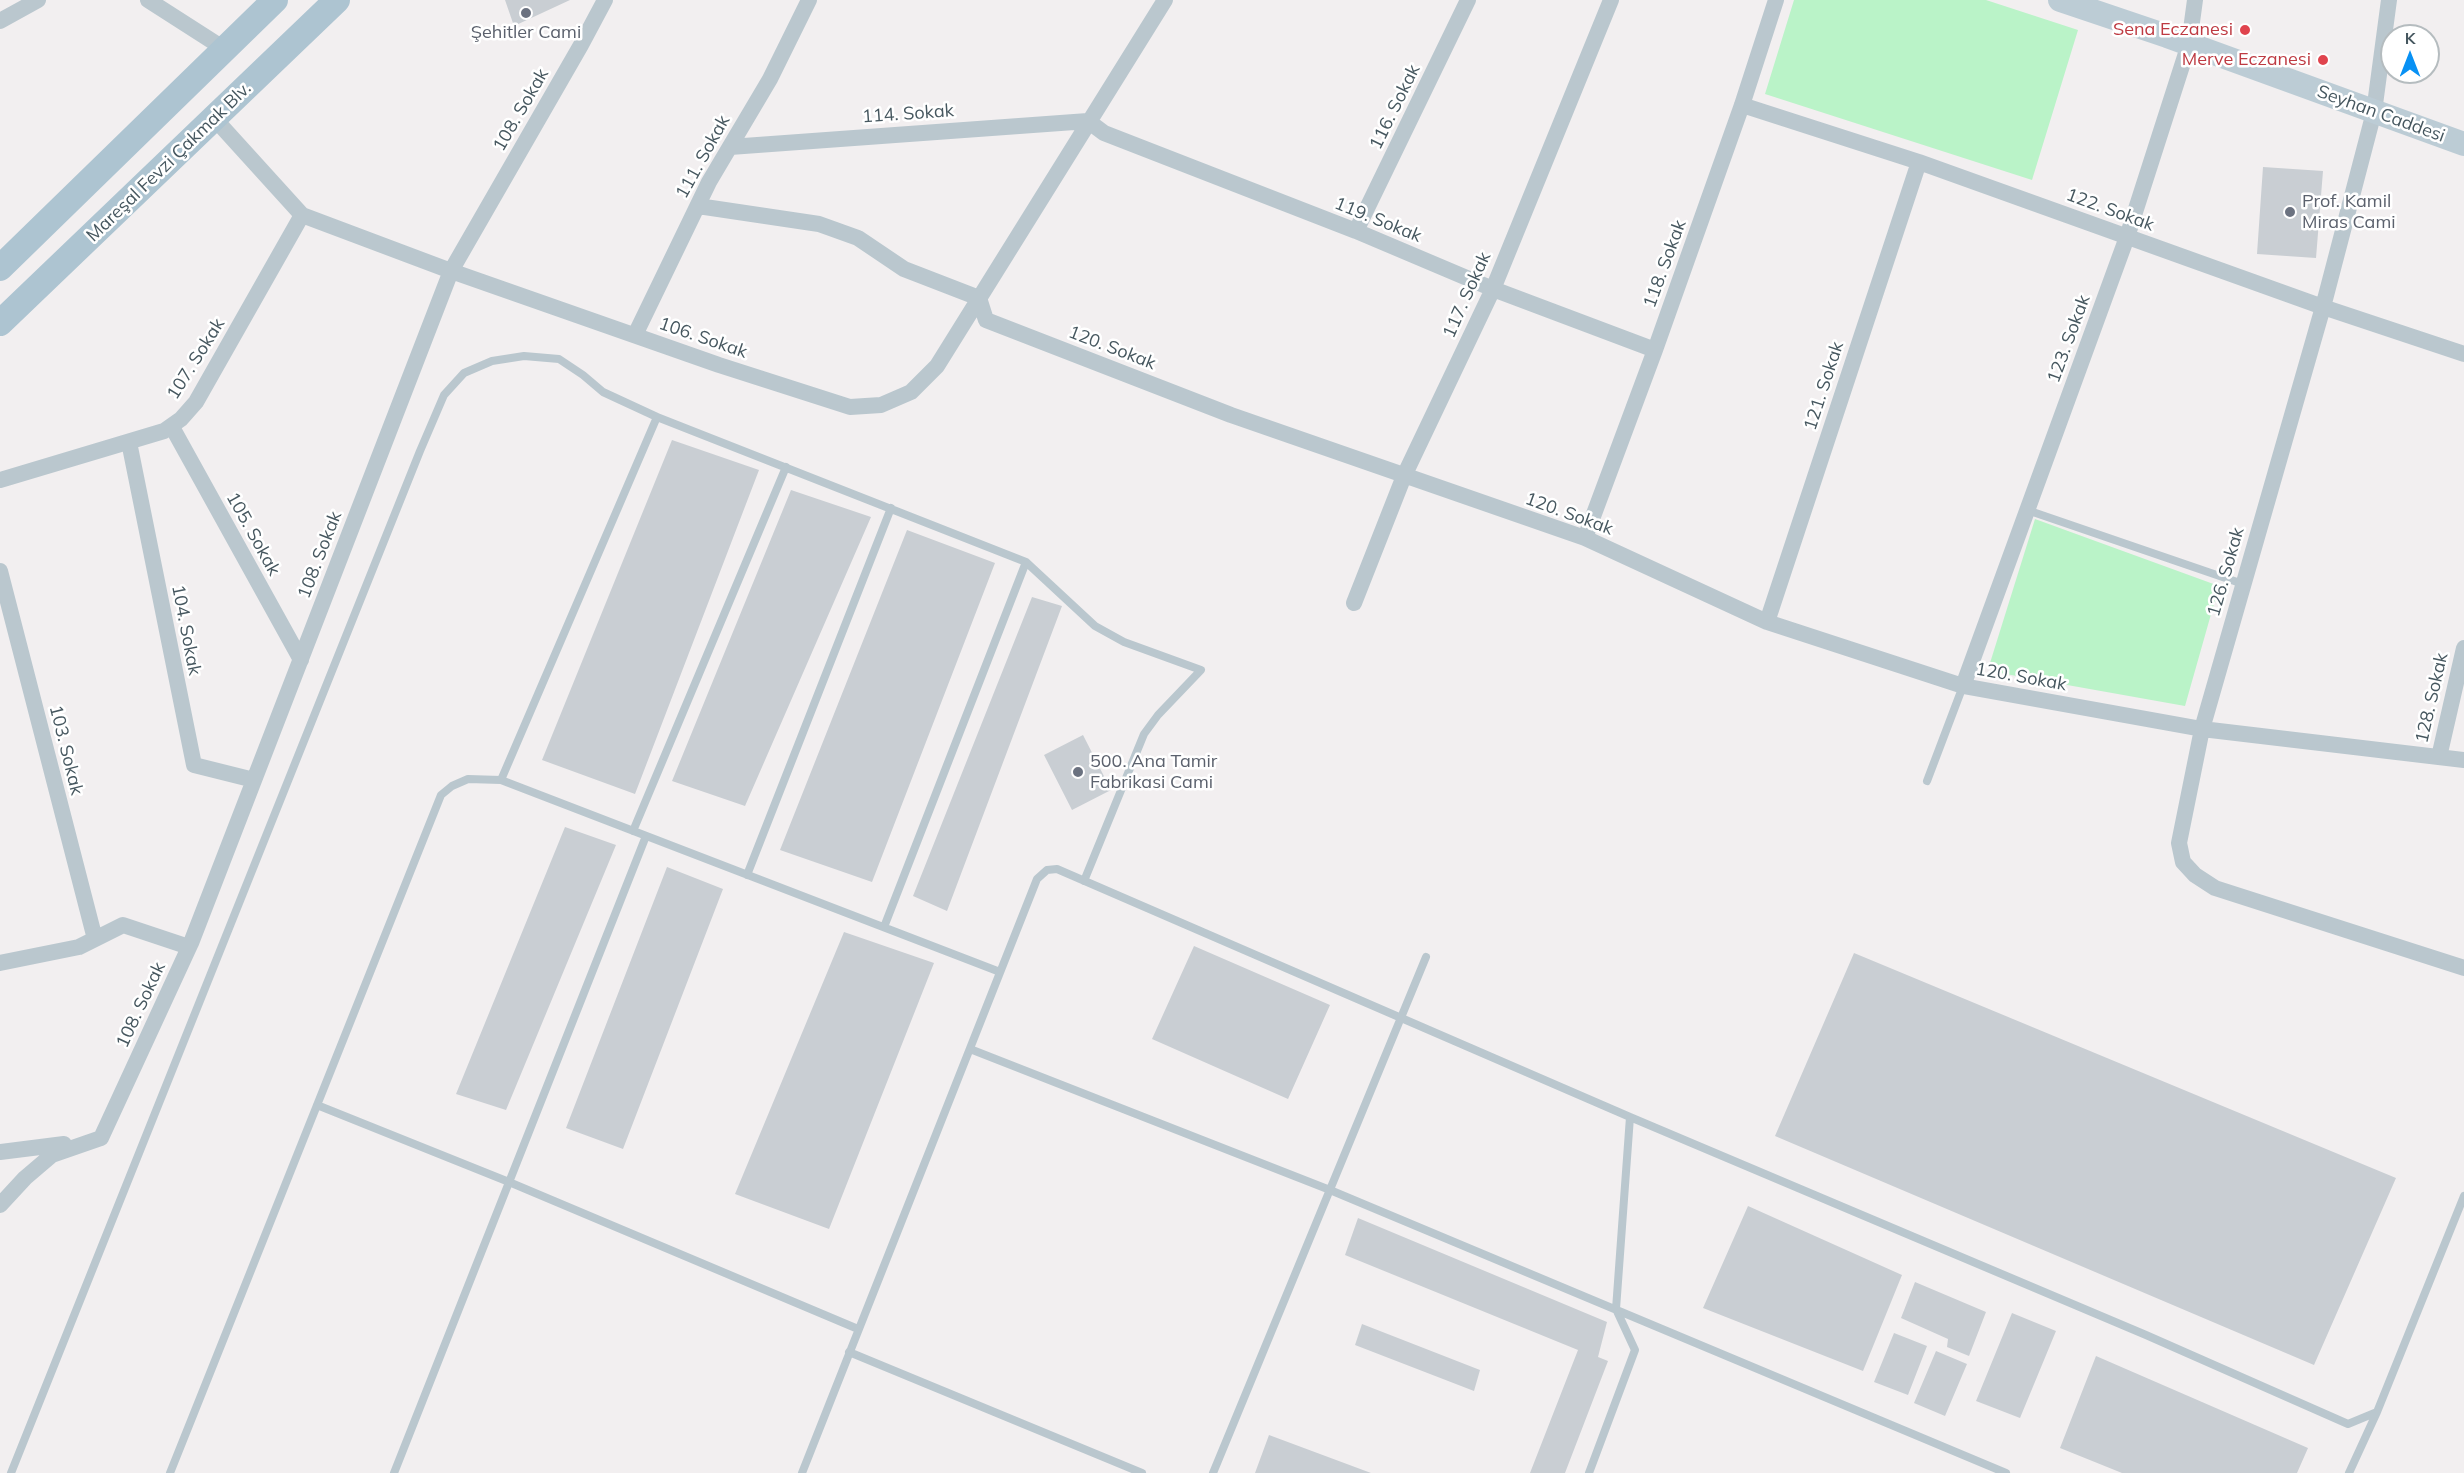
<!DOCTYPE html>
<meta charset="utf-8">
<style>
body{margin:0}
#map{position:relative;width:2464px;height:1473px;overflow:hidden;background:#f2eff0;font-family:Mulish,sans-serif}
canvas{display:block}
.north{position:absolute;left:2380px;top:24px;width:60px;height:60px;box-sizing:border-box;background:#fff;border:2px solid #b5bcbf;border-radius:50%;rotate:0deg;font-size:16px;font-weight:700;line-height:24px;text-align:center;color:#46575f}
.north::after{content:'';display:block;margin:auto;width:21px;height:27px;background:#0891f4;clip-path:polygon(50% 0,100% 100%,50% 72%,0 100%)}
</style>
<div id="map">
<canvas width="2464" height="1473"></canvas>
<div class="north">K</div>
</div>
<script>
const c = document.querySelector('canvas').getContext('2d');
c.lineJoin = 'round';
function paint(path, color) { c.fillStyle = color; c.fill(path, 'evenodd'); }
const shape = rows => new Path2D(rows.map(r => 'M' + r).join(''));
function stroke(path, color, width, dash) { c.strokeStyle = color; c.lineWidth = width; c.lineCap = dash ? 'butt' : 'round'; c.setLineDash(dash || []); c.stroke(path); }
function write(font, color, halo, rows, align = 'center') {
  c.font = font + ' Mulish,sans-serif'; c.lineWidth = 5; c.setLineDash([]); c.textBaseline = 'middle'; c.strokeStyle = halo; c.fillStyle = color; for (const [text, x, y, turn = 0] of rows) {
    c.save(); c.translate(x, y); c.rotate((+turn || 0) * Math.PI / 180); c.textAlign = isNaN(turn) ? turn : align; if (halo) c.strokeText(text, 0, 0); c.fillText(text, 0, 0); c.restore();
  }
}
paint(shape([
 [1794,0,1986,0,2078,30,2032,180,1765,94],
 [2035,519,2219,586,2185,706,2000,673,1990,663]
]), '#baf3c8');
paint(shape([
 [505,0,570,0,514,26],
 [2263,167,2323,171,2316,258,2257,254],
 [672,440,759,470,635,794,542,760],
 [791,490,871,517,745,806,672,781],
 [907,530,995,563,872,882,780,850],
 [1032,597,1062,606,947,911,913,896],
 [1083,735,1111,790,1072,810,1044,755],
 [565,827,616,845,506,1110,456,1094],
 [667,867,723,889,623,1149,566,1128],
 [844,932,934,963,829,1229,735,1194],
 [1194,946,1330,1005,1288,1099,1152,1039],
 [1854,953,2396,1178,2314,1365,1775,1136],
 [1748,1206,1902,1275,1863,1371,1703,1308],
 [1358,1218,1607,1322,1598,1357,1608,1361,1565,1473,1530,1473,1578,1350,1345,1255],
 [1915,1282,1986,1312,1969,1356,1947,1347,1948,1339,1901,1318],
 [2012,1313,2056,1331,2020,1418,1976,1401],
 [1362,1324,1480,1370,1474,1391,1355,1345],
 [1894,1333,1927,1346,1908,1395,1874,1382],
 [1936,1351,1967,1364,1945,1416,1914,1403],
 [2096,1356,2308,1448,2297,1473,2122,1473,2060,1448],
 [1269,1435,1371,1473,1255,1473]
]), '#c9ced3');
stroke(shape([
 [2027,510,2243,584],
 [1927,781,1963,686],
 [633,831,786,467],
 [747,875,891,508],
 [884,927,1026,562],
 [1000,972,501,780,657,417,1026,562,1095,626,1124,642,1201,670,1158,715,1144,734,1084,881],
 [970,1049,1330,1190,2006,1473],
 [317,1105,509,1182,858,1329],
 [1630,1117,2146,1335,2348,1424,2377,1412,2464,1196],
 [849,1352,1142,1473],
 [11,1473,420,451,444,395,464,373,492,361,524,356,559,359,583,375,603,392,657,417],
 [170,1473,441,795,452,786,468,779,501,780],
 [394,1473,646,836],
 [802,1473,1037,879,1047,870,1057,869,1630,1117,1616,1309,1635,1350,1589,1473],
 [1213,1473,1426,957],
 [2349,1473,2377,1412]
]), '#bac7ce', 8);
stroke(shape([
 [148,0,226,50],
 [2389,0,2374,112,2323,307,2202,729,2179,843,2183,862,2195,875,2215,888,2464,968],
 [0,21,38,0],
 [1742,105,1919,162,2323,307,2464,354],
 [214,118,302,215,451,271,719,365,850,407,881,405,911,392,937,366,1165,0],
 [1088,121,1104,133,1356,231,1493,289,1655,350],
 [730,147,1088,121],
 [698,206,819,224,858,238,904,269,979,298,986,320,1231,415,1585,538,1767,622,1963,686,2202,729,2464,760],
 [1356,231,1468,0],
 [635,335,709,182,770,79,809,0],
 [172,427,301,660],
 [129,442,194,765,254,780],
 [0,480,164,431,181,419,196,402,302,215],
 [1585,538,1655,350,1742,105,1776,0],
 [0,571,95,939],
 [1354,603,1404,476,1493,289,1611,0],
 [1767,622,1919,162],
 [1963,686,2127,237,2189,44,2195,0],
 [2439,757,2464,648],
 [0,963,79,947,123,925,189,947],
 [101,1138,191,943,451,271,581,45,605,0],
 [0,1152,64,1144],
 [0,1205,25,1178,52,1155,101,1138]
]), '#bac7ce', 16);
stroke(shape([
 [2060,0,2167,36,2464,144]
]), '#bcccd5', 24);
stroke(shape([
 [0,268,275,0],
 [0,323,337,0]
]), '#adc4d1', 26);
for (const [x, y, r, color] of [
 [526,13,6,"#6b7280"],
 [2245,30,6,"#e0444e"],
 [2323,60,6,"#e0444e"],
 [2290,212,6,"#6b7280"],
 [1078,772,6,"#6b7280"]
]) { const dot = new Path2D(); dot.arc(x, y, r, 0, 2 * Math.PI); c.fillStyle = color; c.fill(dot); stroke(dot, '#fff', 2); }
write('18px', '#be3a42', '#fff', [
 ["Sena Eczanesi",2233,30],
 ["Merve Eczanesi",2311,60]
], 'right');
write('18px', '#5b616d', '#fff', [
 ["Şehitler Cami",526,33,"center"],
 ["Prof. Kamil",2302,202],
 ["Miras Cami",2302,223],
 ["500. Ana Tamir",1090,762],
 ["Fabrikasi Cami",1090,783]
], 'left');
write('18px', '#46575f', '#fff', [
 ["116. Sokak",1395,107,-64],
 ["108. Sokak",521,110,-60],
 ["114. Sokak",908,114,-4],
 ["Seyhan Caddesi",2381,114,20],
 ["111. Sokak",703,157,-61],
 ["Mareşal Fevzi Çakmak Blv.",169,162,-44],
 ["122. Sokak",2110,210,20],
 ["119. Sokak",1378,220,22],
 ["118. Sokak",1665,264,-70],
 ["117. Sokak",1467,295,-66],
 ["106. Sokak",703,338,19],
 ["123. Sokak",2069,339,-70],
 ["120. Sokak",1112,348,21],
 ["107. Sokak",196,359,-58],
 ["121. Sokak",1824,386,-72],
 ["120. Sokak",1569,514,20],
 ["105. Sokak",253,534,61],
 ["108. Sokak",320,555,-69],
 ["126. Sokak",2226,572,-74],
 ["104. Sokak",186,630,79],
 ["120. Sokak",2021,677,10],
 ["128. Sokak",2432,698,-77],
 ["103. Sokak",66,750,76],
 ["108. Sokak",141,1005,-65]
]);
</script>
